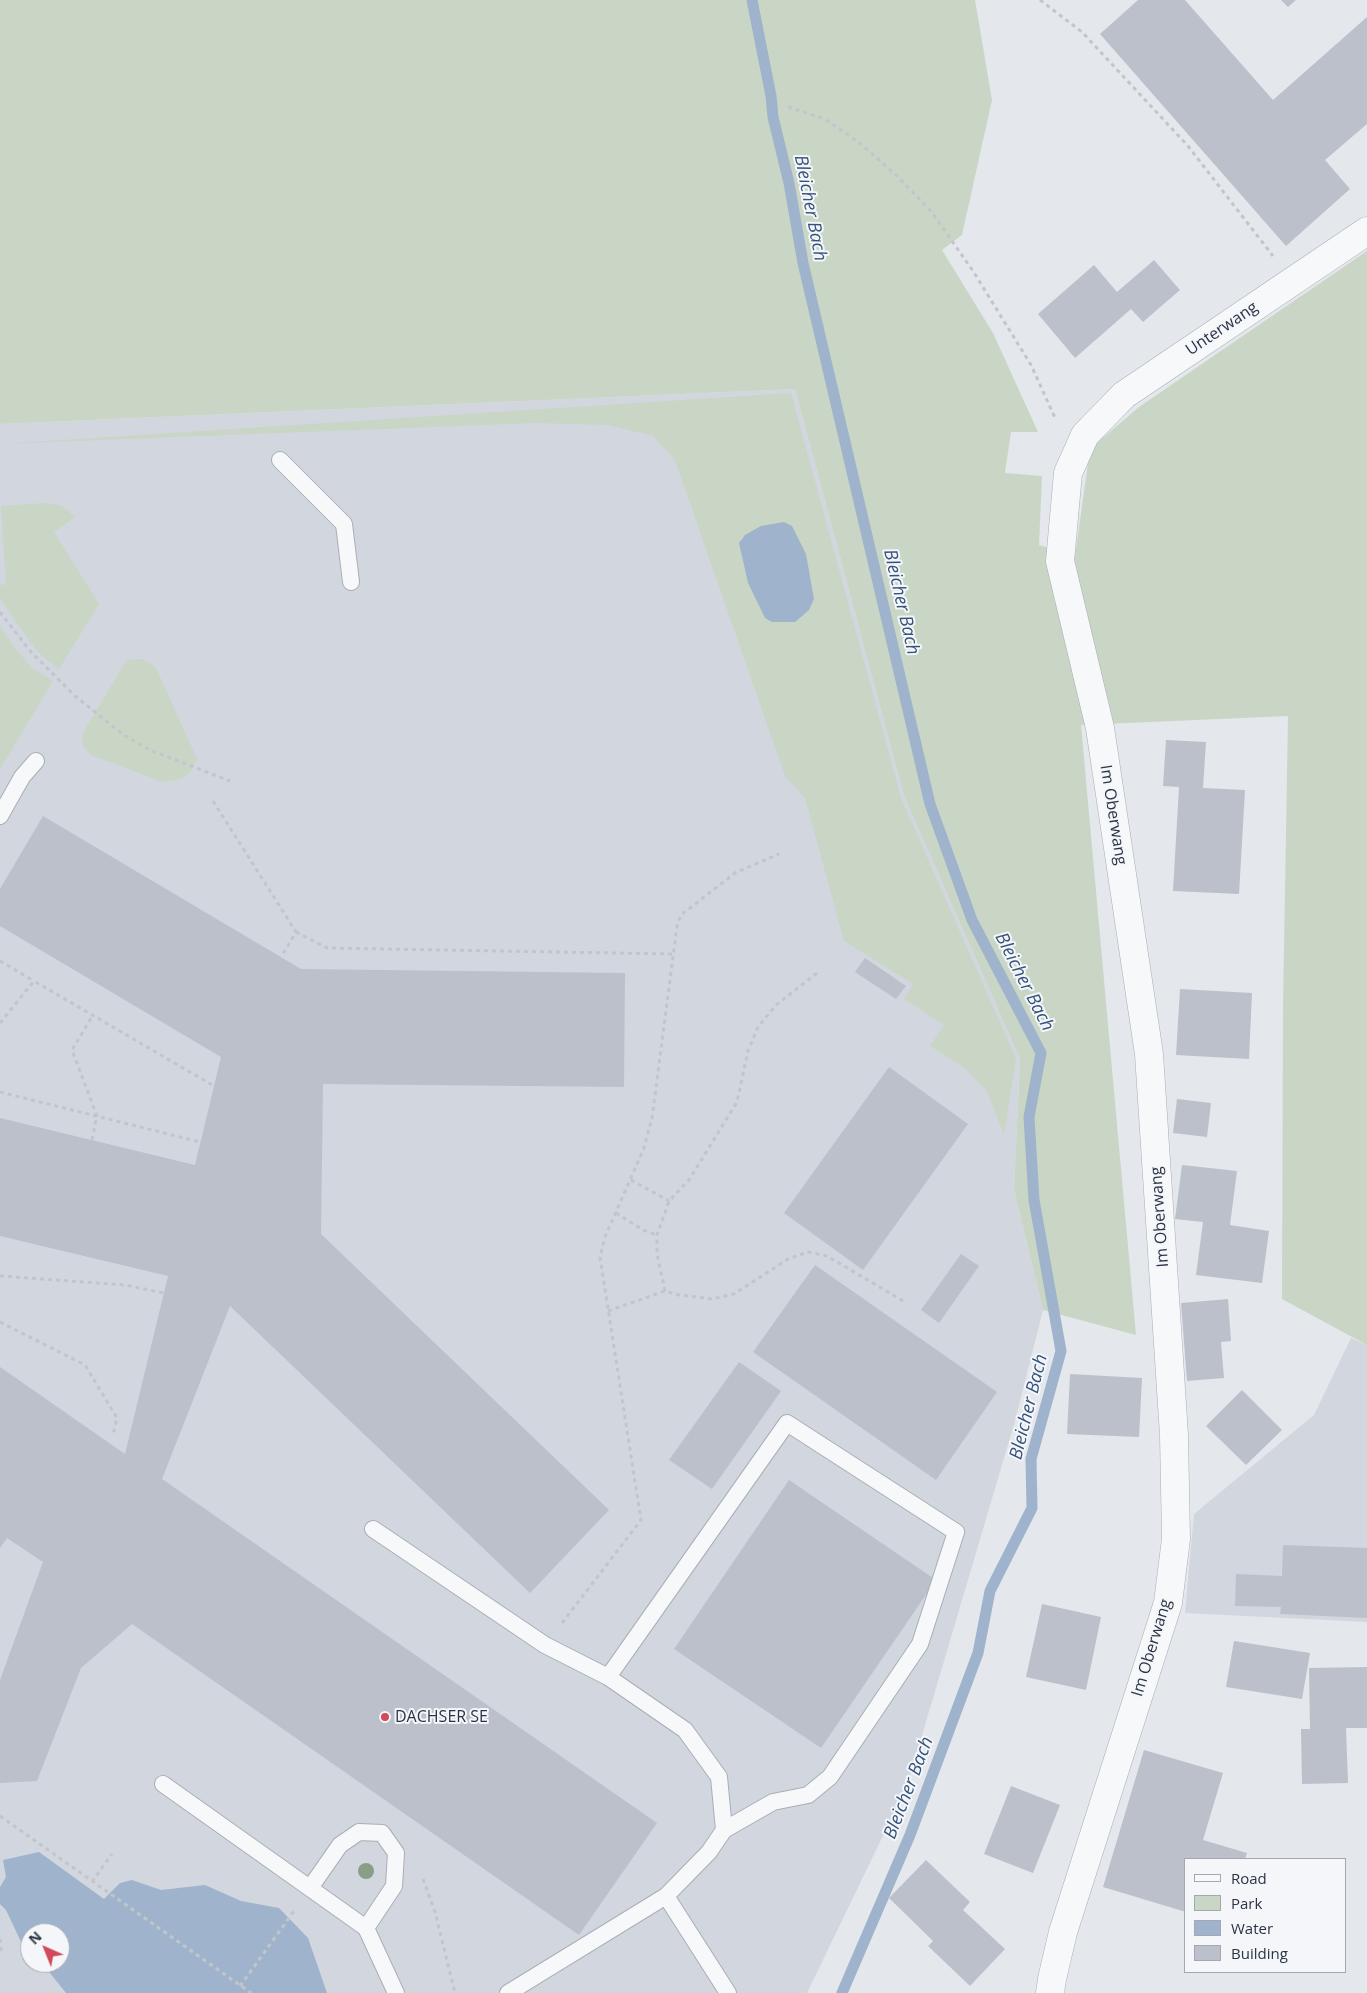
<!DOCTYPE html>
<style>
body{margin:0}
#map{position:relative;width:1367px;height:1993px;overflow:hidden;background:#e4e7ec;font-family:"Open Sans",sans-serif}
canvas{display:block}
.legend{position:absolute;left:1184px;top:1858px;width:162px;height:115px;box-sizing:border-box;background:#f4f6f9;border:1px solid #a4a8b1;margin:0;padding:6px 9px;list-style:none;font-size:15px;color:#2b3445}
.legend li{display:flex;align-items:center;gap:10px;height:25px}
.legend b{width:25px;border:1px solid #a4a8b1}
.north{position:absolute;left:20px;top:1923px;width:50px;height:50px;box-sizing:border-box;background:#f4f6f9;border:1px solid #a4a8b1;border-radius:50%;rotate:316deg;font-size:14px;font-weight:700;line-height:20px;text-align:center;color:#2b3445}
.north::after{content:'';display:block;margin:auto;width:18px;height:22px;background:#d1495b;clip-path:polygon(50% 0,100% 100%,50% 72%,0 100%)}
</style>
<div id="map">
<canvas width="1367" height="1993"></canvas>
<ul class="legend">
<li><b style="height:6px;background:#f7f8fa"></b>Road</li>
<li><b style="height:14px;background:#c9d6c5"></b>Park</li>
<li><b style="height:14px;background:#9fb4cc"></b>Water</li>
<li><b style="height:14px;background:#bbc0ca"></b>Building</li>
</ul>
<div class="north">N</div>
</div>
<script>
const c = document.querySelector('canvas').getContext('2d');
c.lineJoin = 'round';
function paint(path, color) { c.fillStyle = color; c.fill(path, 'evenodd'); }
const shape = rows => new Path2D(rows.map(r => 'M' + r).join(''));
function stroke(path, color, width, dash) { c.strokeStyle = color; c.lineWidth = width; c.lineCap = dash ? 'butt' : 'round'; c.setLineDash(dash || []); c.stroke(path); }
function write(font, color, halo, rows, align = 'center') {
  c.font = font + ' "Open Sans",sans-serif'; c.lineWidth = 4; c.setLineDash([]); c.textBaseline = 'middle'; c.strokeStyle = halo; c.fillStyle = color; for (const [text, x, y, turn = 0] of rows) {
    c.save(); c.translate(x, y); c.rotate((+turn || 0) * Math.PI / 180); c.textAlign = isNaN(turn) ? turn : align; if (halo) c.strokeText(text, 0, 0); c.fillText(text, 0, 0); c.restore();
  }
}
paint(shape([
 [795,389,904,796,1020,1059,1014,1189,1043,1310,1015,1421,907,1786,807,1993,0,1993,0,424],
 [30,1933,60,1933,60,1963,30,1963],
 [1351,1338,1367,1345,1367,1622,1185,1613,1194,1514,1314,1415]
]), '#d2d6de');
paint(shape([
 [0,0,975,0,992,100,962,235,942,250,993,333,1038,432,1011,432,1005,473,1042,476,1039,545,1075,556,1090,449,1139,407,1367,251,1367,1345,1282,1299,1283,1006,1288,716,1081,725,1136,1335,1043,1310,1014,1189,1020,1059,904,796,795,389,0,424],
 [791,393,901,798,1016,1059,1004,1135,987,1091,965,1068,930,1046,944,1025,904,999,913,984,844,941,805,798,785,776,675,460,653,436,608,425,535,423,0,444],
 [45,503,62,506,75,517,54,532,99,604,59,669,43,657,31,643,0,599,0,585,6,584,1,506],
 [0,626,15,648,31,667,53,681,0,769],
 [133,659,141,659,150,663,156,668,197,759,191,771,182,779,163,782,91,755,84,747,82,738,84,731,126,661]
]), '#c9d6c5');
paint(shape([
 [784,522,792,526,806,554,814,599,809,610,795,622,772,622,765,618,748,583,739,543,745,535,761,526],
 [39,1852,104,1899,120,1883,132,1880,161,1890,205,1885,241,1901,279,1908,308,1938,327,1993,66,1993,42,1963,60,1963,60,1933,30,1933,30,1952,22,1944,6,1910,0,1904,0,1887,6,1877,3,1860]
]), '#9fb4cc');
stroke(shape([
 [752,0,771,96,773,117,789,183,803,263,930,804,972,920,1041,1053,1029,1117,1034,1200,1061,1351,1031,1459,1032,1508,990,1591,978,1653,910,1835,842,1993]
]), '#9fb4cc', 11);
paint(shape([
 [1138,0,1185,0,1273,100,1367,17,1367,124,1325,160,1350,189,1286,246,1100,34],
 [1281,0,1296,0,1288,7],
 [1154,260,1180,290,1143,322,1131,309,1075,358,1038,314,1094,265,1117,292],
 [1166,740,1206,742,1203,788,1245,790,1239,894,1173,891,1179,787,1163,786],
 [43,816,301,969,625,973,624,1087,323,1084,321,1234,609,1510,530,1593,230,1306,162,1479,657,1823,579,1935,132,1624,81,1668,37,1781,0,1783,0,1680,43,1562,7,1538,0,1548,0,1367,125,1454,168,1276,0,1236,0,1118,195,1165,221,1057,0,926,0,889],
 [865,958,906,986,896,999,855,972],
 [1180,989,1252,993,1249,1059,1176,1055],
 [889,1067,968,1124,863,1270,784,1213],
 [1177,1099,1211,1103,1207,1137,1173,1133],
 [1182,1165,1237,1171,1230,1225,1269,1231,1262,1283,1196,1275,1203,1222,1175,1219],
 [961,1254,979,1266,939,1323,921,1310],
 [815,1265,997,1392,936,1480,753,1352],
 [1228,1299,1231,1341,1221,1342,1224,1378,1187,1381,1181,1303],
 [739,1362,781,1391,712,1489,669,1460],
 [1070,1374,1142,1378,1139,1437,1067,1434],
 [1242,1390,1282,1430,1246,1465,1206,1426],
 [789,1480,936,1580,821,1748,674,1649],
 [1283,1545,1367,1548,1367,1618,1280,1614,1281,1607,1235,1606,1236,1574,1282,1576],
 [1042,1604,1101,1617,1086,1690,1026,1677],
 [1234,1641,1310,1653,1302,1699,1226,1687],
 [1367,1667,1367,1728,1346,1728,1348,1783,1302,1784,1301,1729,1310,1729,1309,1668],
 [1144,1750,1223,1773,1203,1840,1247,1853,1245,1859,1186,1859,1186,1912,1103,1887],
 [1011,1786,1060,1805,1033,1873,984,1854],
 [926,1860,970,1902,963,1910,1005,1949,970,1986,928,1946,933,1941,889,1898]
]), '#bbc0ca');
const service = shape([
 [280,460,344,524,351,582],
 [0,816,22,777,36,761],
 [373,1529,545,1645,608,1677,685,1730,719,1777,724,1830,709,1852,666,1896],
 [608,1677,787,1423,956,1532,920,1644,830,1777,808,1795,773,1802,724,1830],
 [163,1784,366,1928,396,1993],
 [310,1888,340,1845,359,1832,382,1833,396,1853,394,1886,366,1928],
 [508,1993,666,1896,728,1993]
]);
const minor = shape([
 [1050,1993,1052,1979,1063,1932,1168,1603,1176,1539,1174,1435,1149,1054,1100,728,1060,561,1068,473,1085,435,1124,395,1367,231]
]);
stroke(service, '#a9aeb7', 18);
stroke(minor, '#a9aeb7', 29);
stroke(shape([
 [1040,0,1082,32,1188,146,1273,256],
 [788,107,825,119,861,144,897,176,931,211,973,271,1031,365,1056,420],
 [0,612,31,652,75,696,124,735,150,750,230,781],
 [213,801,296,932,281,957],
 [296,932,327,948,673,954],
 [0,961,34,981],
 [0,1023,34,981,214,1086],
 [0,1092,200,1142],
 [92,1140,97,1116,72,1050,93,1015],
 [631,1180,669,1201],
 [616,1213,643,1230,657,1235],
 [0,1276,125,1285,164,1293],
 [665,1291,657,1254,657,1235,669,1201,689,1180,737,1102,748,1051,758,1027,776,1005,817,973],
 [608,1311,665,1291,679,1295,712,1299,734,1294,788,1259,808,1252,827,1256,905,1302],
 [0,1322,85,1365,117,1418,113,1435],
 [562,1623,641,1520,600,1257,605,1237,644,1148,652,1118,677,926,681,915,735,873,779,854],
 [0,1816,251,1993],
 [423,1879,435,1912,455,1993],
 [92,1882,112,1854],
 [0,1939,1,1949,0,1951],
 [240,1986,294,1911]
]), '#c2c5cb', 3, [4, 4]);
stroke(service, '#f7f8fa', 16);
stroke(minor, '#f7f8fa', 28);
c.fillStyle = '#899d89';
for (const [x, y] of [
 [366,1871]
]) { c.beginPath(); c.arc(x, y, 8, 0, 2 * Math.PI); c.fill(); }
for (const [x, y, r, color] of [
 [385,1717,5,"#d1495b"]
]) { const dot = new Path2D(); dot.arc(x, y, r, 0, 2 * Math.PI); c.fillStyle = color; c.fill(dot); stroke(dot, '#f4f6f9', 2); }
write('16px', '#2b3445', '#f4f6f9', [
 ["Unterwang",1222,329,-34],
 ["Im Oberwang",1113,815,81],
 ["Im Oberwang",1160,1217,-94],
 ["Im Oberwang",1152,1648,-73]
]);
write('16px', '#2b3445', '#f4f6f9', [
 ["DACHSER SE",395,1717]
], 'left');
write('italic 18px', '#34527a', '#f4f6f9', [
 ["Bleicher Bach",810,208,79],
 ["Bleicher Bach",901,602,77],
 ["Bleicher Bach",1024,982,63],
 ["Bleicher Bach",1029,1407,-76],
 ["Bleicher Bach",909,1788,-69]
]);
</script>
